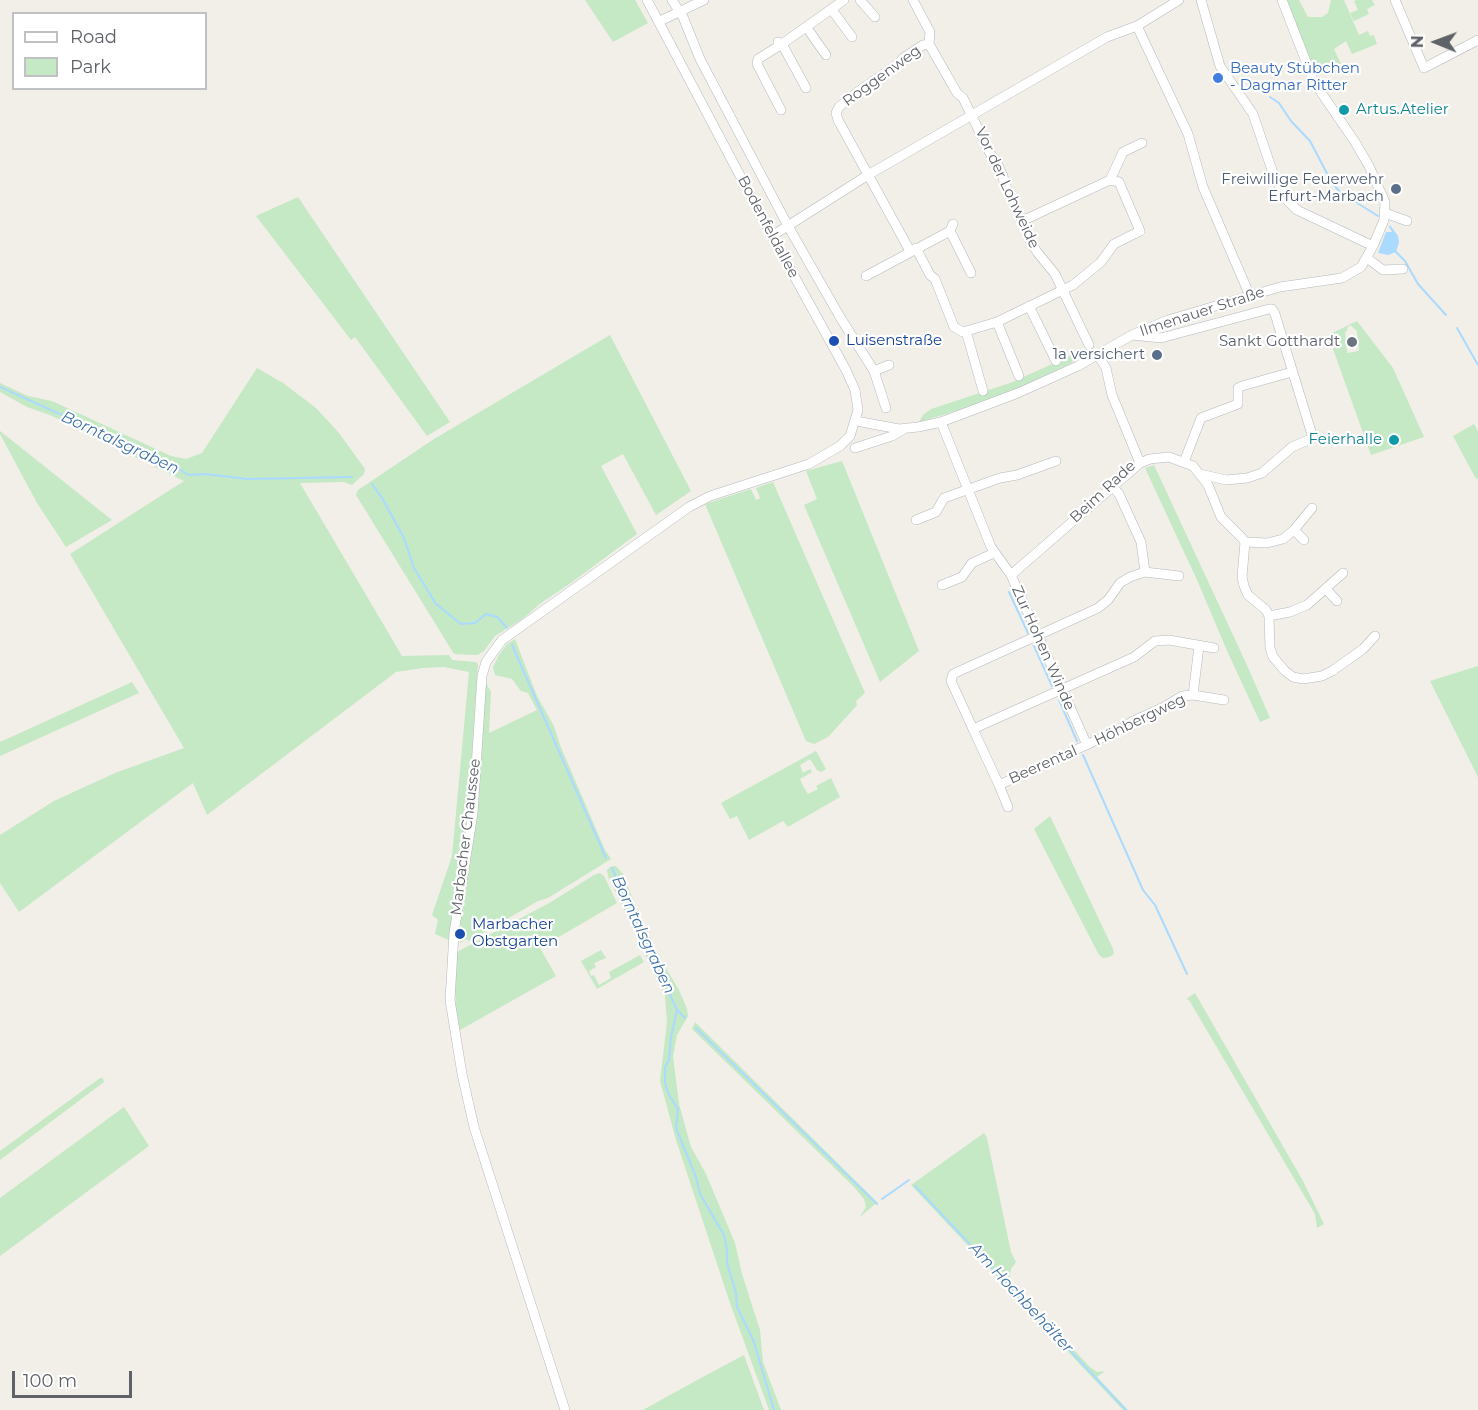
<!DOCTYPE html>
<meta charset="utf-8">
<style>
body{margin:0}
#map{position:relative;width:1478px;height:1410px;overflow:hidden;background:#f1efe8;font-family:Montserrat,sans-serif}
canvas{display:block}
.legend{position:absolute;left:12px;top:12px;width:195px;height:78px;box-sizing:border-box;background:#fff;border:2px solid #bfc1c3;margin:0;padding:8px 10px;list-style:none;font-size:18px;color:#5f6368}
.legend li{display:flex;align-items:center;gap:12px;height:30px}
.legend b{width:30px;border:2px solid #bfc1c3}
.north{position:absolute;left:1406px;top:12px;width:60px;height:60px;-webkit-text-stroke:4px #fff;paint-order:stroke;rotate:271deg;font-size:16px;font-weight:700;line-height:24px;text-align:center;color:#5f6368}
.north::after{content:'';display:block;margin:auto;width:21px;height:27px;background:#5f6368;clip-path:polygon(50% 0,100% 100%,50% 72%,0 100%)}
.scale{position:absolute;left:12px;top:1371px;width:120px;height:27px;box-sizing:border-box;border:3px solid #5f6368;border-top:0;padding-left:8px;font-size:18px;line-height:21px;white-space:nowrap;color:#5f6368;-webkit-text-stroke:4px #fff;paint-order:stroke}
</style>
<div id="map">
<canvas width="1478" height="1410"></canvas>
<ul class="legend">
<li><b style="height:8px;background:#fff"></b>Road</li>
<li><b style="height:16px;background:#c5e8c5"></b>Park</li>
</ul>
<div class="north">N</div>
<div class="scale">100 m</div>
</div>
<script>
const c = document.querySelector('canvas').getContext('2d');
c.lineJoin = 'round';
function paint(path, color) { c.fillStyle = color; c.fill(path, 'evenodd'); }
const shape = rows => new Path2D(rows.map(r => 'M' + r).join(''));
function stroke(path, color, width, dash) { c.strokeStyle = color; c.lineWidth = width; c.lineCap = dash ? 'butt' : 'round'; c.setLineDash(dash || []); c.stroke(path); }
function write(font, color, halo, rows, align = 'center') {
  c.font = font + ' Montserrat,sans-serif'; c.lineWidth = 4.5; c.setLineDash([]); c.textBaseline = 'middle'; c.strokeStyle = halo; c.fillStyle = color; for (const [text, x, y, turn = 0] of rows) {
    c.save(); c.translate(x, y); c.rotate((+turn || 0) * Math.PI / 180); c.textAlign = isNaN(turn) ? turn : align; if (halo) c.strokeText(text, 0, 0); c.fillText(text, 0, 0); c.restore();
  }
}
paint(shape([
 [585,0,635,0,648,23,613,42],
 [1287,0,1299,0,1308,17,1322,17,1328,13,1331,0,1344,0,1359,35,1368,31,1370,36,1374,35,1377,44,1352,54,1346,41,1334,49,1341,64,1317,75,1310,61],
 [1357,0,1372,0,1375,5,1367,9,1369,14,1354,21,1350,13,1358,10,1354,1],
 [298,197,450,422,427,436,355,337,351,340,256,216],
 [1357,321,1393,368,1424,437,1371,455,1328,335],
 [1350,325,1357,331,1359,351,1347,353,1345,332,1347,331,1347,328],
 [610,335,691,491,656,515,623,454,601,466,637,534,568,585,541,603,521,620,495,636,484,651,477,655,454,654,356,495,358,490,434,439],
 [1090,347,1093,352,1019,389,956,411,919,422,923,415,931,409,1010,383],
 [257,368,283,383,316,408,339,433,365,469,364,474,352,485,344,482,300,483,402,656,449,655,452,660,476,662,478,665,468,813,462,840,449,940,435,934,438,920,432,915,452,856,469,672,444,667,423,668,396,672,207,815,193,783,19,912,0,883,0,835,54,801,115,773,184,748,70,554,184,481,50,415,27,407,0,392,0,383,28,396,52,401,171,456,186,459,202,453],
 [1474,424,1478,431,1478,478,1476,479,1453,436],
 [0,431,112,520,66,547,37,503,0,434],
 [842,461,919,651,880,682,804,505,817,499,806,471],
 [1154,465,1246,663,1270,718,1260,722,1228,653,1197,580,1145,468],
 [773,482,865,693,856,701,857,705,850,713,828,737,814,744,806,741,705,504,751,489,756,500,760,498,756,488],
 [515,639,537,696,554,726,560,745,605,850,611,859,548,898,538,901,469,941,466,939,460,943,462,927,460,924,477,812,486,683,491,692,489,733,537,710,528,693,521,691,512,679,495,675,493,667,499,655,507,644],
 [1478,666,1478,777,1430,681],
 [132,682,139,693,0,756,0,742],
 [816,751,826,769,821,772,817,770,810,759,800,765,803,773,810,769,812,772,800,779,803,786,808,794,818,789,816,786,831,778,840,797,788,827,783,821,749,840,737,816,730,819,721,803],
 [1050,816,1113,949,1114,954,1109,957,1103,958,1099,955,1034,829],
 [616,866,623,874,638,912,664,965,679,990,687,1009,688,1016,677,1035,673,1056,679,1104,691,1147,706,1174,735,1243,742,1274,760,1330,763,1362,781,1410,769,1410,730,1303,676,1140,660,1081,667,1022,665,996,608,876,607,870,610,867],
 [600,873,604,876,617,903,540,948,556,976,460,1030,456,1008,455,988,457,952,551,902,594,875],
 [601,950,606,958,594,963,596,967,589,971,591,976,594,975,599,985,611,978,609,972,640,955,644,962,597,989,581,961],
 [1195,993,1303,1181,1324,1224,1317,1228,1315,1214,1189,1000,1186,999],
 [695,1022,877,1202,874,1205,860,1217,866,1207,864,1199,854,1187,692,1029],
 [100,1078,103,1078,104,1082,0,1160,0,1151],
 [124,1107,149,1146,0,1256,0,1198],
 [984,1133,987,1138,1011,1252,1016,1262,1011,1269,1009,1281,1090,1367,1097,1372,1105,1371,1097,1377,1128,1410,1123,1410,911,1185],
 [744,1355,764,1410,643,1410,699,1379]
]), '#c5e8c5');
paint(shape([
 [1390,225,1398,236,1399,242,1396,252,1388,255,1378,253,1386,232,1392,232,1389,227]
]), '#aadaff');
stroke(shape([
 [1270,97,1279,103,1291,121,1310,141,1332,183,1340,192,1378,216],
 [1394,250,1405,261,1418,284,1446,315],
 [1457,328,1478,365],
 [0,387,172,465,189,475,205,474,248,479,352,477],
 [372,484,382,498,404,538,414,568,436,604,461,624,475,623,486,614,497,617,507,628],
 [1009,592,1028,633],
 [512,645,606,858],
 [1034,646,1052,686],
 [1059,700,1077,741],
 [1083,755,1143,890,1155,905,1187,974],
 [612,868,677,1010,671,1037,669,1060,665,1067,665,1083,669,1095,678,1109,676,1128,696,1177,700,1194,724,1235,727,1251,727,1263,736,1293,737,1307,754,1342,774,1410],
 [677,1010,685,1018],
 [696,1028,877,1204],
 [915,1186,1126,1410],
 [882,1199,909,1180]
]), '#aadaff', 2);
const minor = shape([
 [672,0,683,17,700,59,788,226,840,317,874,371,886,408],
 [860,0,875,17],
 [913,0,930,32,929,44,957,93,963,98,991,155,995,159,1003,176,1004,182,1027,231,1029,239,1037,252,1055,274,1089,345],
 [1201,0,1220,66,1253,114,1273,173,1285,198,1297,210,1373,246],
 [1395,0,1424,68,1478,40],
 [832,10,852,37],
 [660,21,704,0],
 [1137,26,1188,134,1203,187,1250,296],
 [807,28,826,55],
 [778,42,782,44,844,0],
 [781,110,757,64,758,59,782,44,806,88],
 [1110,180,1123,152,1142,143],
 [1385,213,1407,221],
 [950,231,971,273],
 [772,236,868,175,972,115,1107,37,1137,26,1179,0],
 [916,248,930,275,935,279,954,327,963,332,997,322,1073,285,1101,262,1114,244,1140,231,1119,182,1110,180,1022,221],
 [910,251,838,120,836,113,839,107,856,93,899,63,903,58,923,45,929,44],
 [1367,258,1383,270,1403,269],
 [866,276,950,231,953,224],
 [1029,306,1056,361],
 [997,322,1019,376],
 [966,331,983,391],
 [1132,335,1161,338,1269,309,1272,309,1275,314,1313,438,1292,447,1262,473,1247,478,1226,480,1200,474],
 [1098,355,1106,368,1112,395,1140,463],
 [874,371,889,365],
 [856,421,899,429,918,427,941,422,1018,393,1078,366,1132,335,1168,320,1280,287,1342,278,1361,267,1373,246,1384,220,1385,202,1369,166,1355,142,1314,82,1282,0],
 [941,422,991,547,1011,575,1087,745],
 [855,448,892,436,904,429],
 [1184,462,1201,418,1238,404,1238,388,1242,386,1292,372],
 [1112,486,1119,494,1141,542,1145,572],
 [916,520,936,512,944,498,1000,478,1017,475,1056,461],
 [1294,530,1304,540],
 [1245,542,1242,577,1244,586,1248,595,1266,610,1269,616,1290,612,1307,605,1343,573],
 [1011,575,1140,463,1150,459,1169,457,1193,466,1208,485,1221,517,1242,538,1245,542,1267,543,1283,539,1294,530,1312,508],
 [942,585,962,577,972,563,994,553],
 [1326,589,1337,601],
 [1269,616,1270,648,1273,657,1285,671,1293,677,1303,679,1322,676,1332,671,1363,649,1375,636],
 [1193,695,1199,646],
 [973,729,951,681,953,674,1098,608,1108,600,1120,583,1130,577,1145,572,1179,576],
 [999,785,973,729,1134,657,1155,641,1169,640,1214,648],
 [1008,807,999,785,1121,729,1133,721,1164,707,1182,696,1193,695,1224,700],
 [565,1410,474,1127,462,1074,450,1000,454,933,473,813,482,676,486,662,502,640,689,507,710,496,809,464,840,446,850,436,858,410,855,390,846,370,772,236,647,0]
]);
stroke(minor, '#b5b8bc', 10);
stroke(minor, '#fff', 9);
for (const [x, y, r, color] of [
 [1218,78,6,"#3f7fe0"],
 [1344,110,6,"#0f9aa8"],
 [1396,189,6,"#5c6f8a"],
 [834,341,6,"#1a4fb4"],
 [1352,342,6,"#6b7280"],
 [1157,355,6,"#5c6f8a"],
 [1394,440,6,"#0f9aa8"],
 [460,934,6,"#1a4fb4"]
]) { const dot = new Path2D(); dot.arc(x, y, r, 0, 2 * Math.PI); c.fillStyle = color; c.fill(dot); stroke(dot, '#fff', 2); }
write('15px', '#366cbe', '#fff', [
 ["Beauty Stübchen",1230,69],
 ["- Dagmar Ritter",1230,86]
], 'left');
write('15px', '#5f6368', '#fff', [
 ["Roggenweg",882,76,-36],
 ["Vor der Lohweide",1007,188,65],
 ["Bodenfeldallee",768,227,62],
 ["Ilmenauer Straße",1202,312,-18],
 ["Beim Rade",1103,492,-43],
 ["Zur Hohen Winde",1043,648,66],
 ["Höhbergweg",1140,720,-26],
 ["Beerental",1043,765,-24],
 ["Marbacher Chaussee",466,837,-83]
]);
write('15px', '#0d838f', '#fff', [
 ["Artus.Atelier",1356,110],
 ["Feierhalle",1382,440,"right"]
], 'left');
write('15px', '#4e5e75', '#fff', [
 ["Freiwillige Feuerwehr",1384,180],
 ["Erfurt-Marbach",1384,197],
 ["1a versichert",1145,355]
], 'right');
write('15px', '#164399', '#fff', [
 ["Luisenstraße",846,341],
 ["Marbacher",472,925],
 ["Obstgarten",472,942]
], 'left');
write('15px', '#5b616d', '#fff', [
 ["Sankt Gotthardt",1340,342]
], 'right');
write('italic 16px', '#4174aa', '#fff', [
 ["Borntalsgraben",120,443,25],
 ["Borntalsgraben",643,935,65],
 ["Am Hochbehälter",1021,1298,47]
]);
</script>
